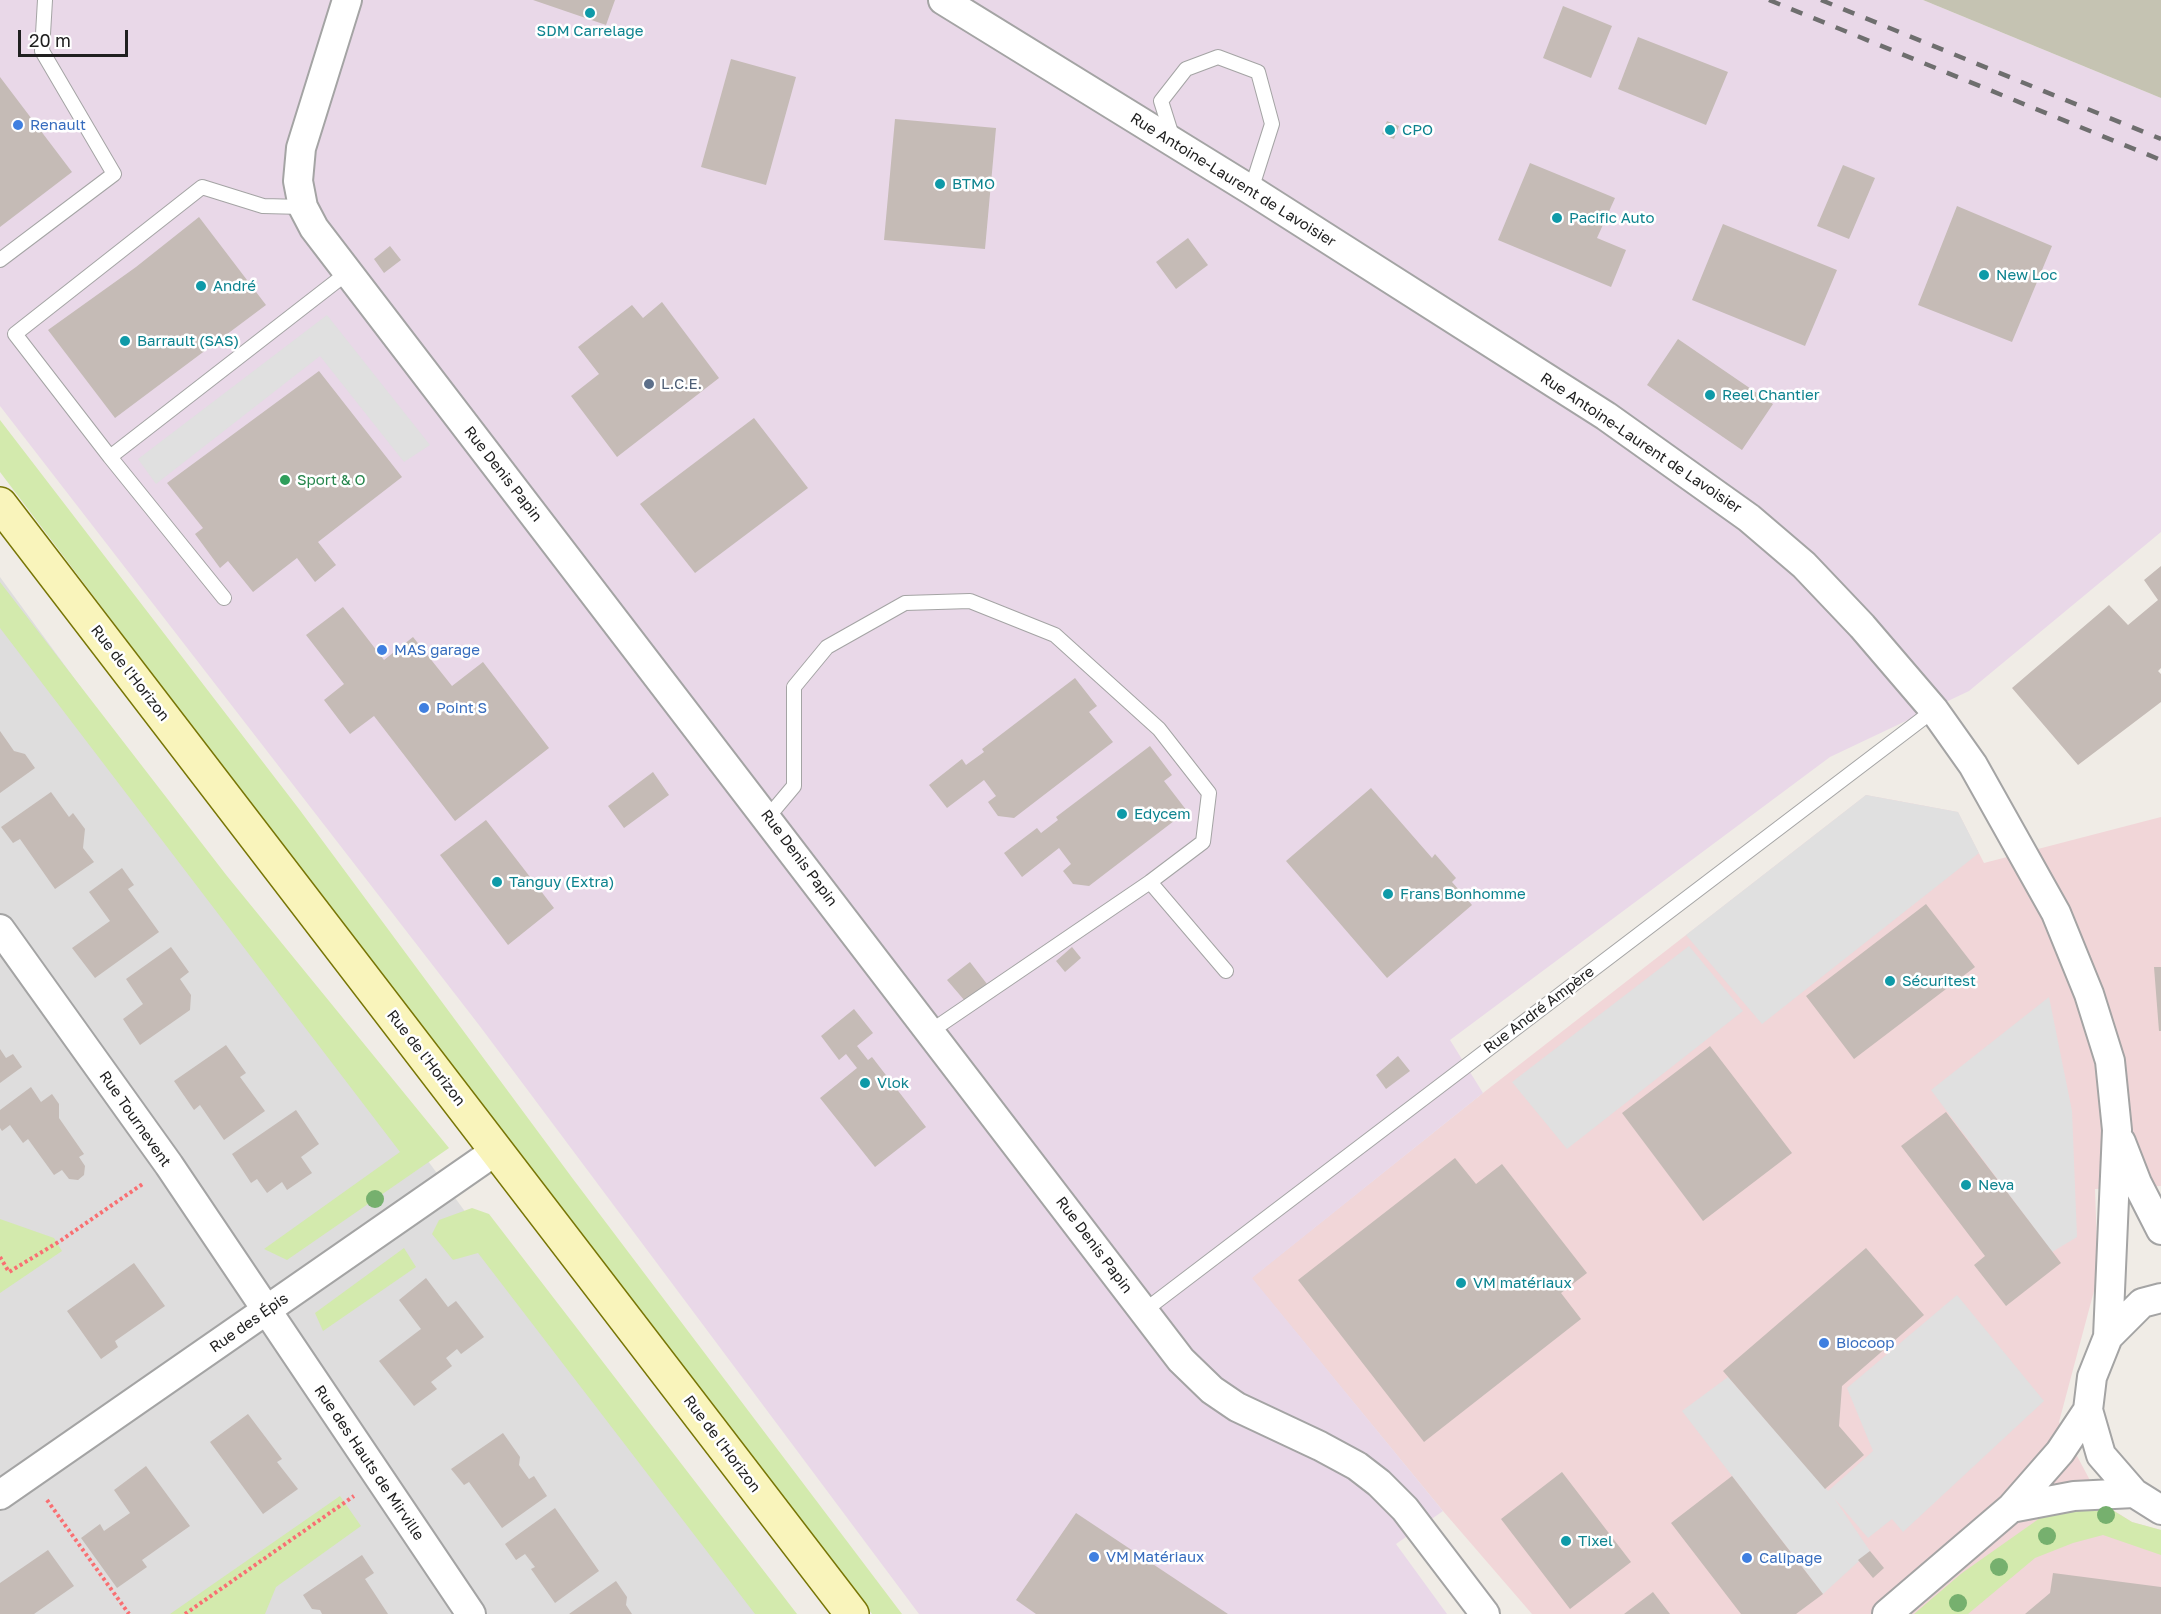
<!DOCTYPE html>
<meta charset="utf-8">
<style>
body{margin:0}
#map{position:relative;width:2161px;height:1614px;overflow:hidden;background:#f0ece6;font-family:"Golos Text",sans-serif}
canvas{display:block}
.scale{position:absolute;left:18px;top:30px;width:110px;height:27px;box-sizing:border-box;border:3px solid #202020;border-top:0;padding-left:8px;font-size:18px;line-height:21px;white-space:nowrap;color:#202020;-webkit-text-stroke:4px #fff;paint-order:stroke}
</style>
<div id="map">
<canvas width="2161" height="1614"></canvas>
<div class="scale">20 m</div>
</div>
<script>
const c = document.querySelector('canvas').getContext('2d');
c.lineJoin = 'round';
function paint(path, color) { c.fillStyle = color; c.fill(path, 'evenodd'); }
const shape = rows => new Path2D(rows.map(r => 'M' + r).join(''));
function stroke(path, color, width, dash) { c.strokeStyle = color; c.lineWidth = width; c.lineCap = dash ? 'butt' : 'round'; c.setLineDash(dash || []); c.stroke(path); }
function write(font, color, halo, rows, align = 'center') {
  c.font = font + ' "Golos Text",sans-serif'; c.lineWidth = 5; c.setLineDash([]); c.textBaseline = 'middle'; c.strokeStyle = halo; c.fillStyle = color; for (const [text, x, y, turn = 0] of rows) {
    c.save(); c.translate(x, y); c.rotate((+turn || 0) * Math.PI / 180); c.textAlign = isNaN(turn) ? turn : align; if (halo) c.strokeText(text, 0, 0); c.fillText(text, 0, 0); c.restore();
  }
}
paint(shape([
 [0,577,760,1614,0,1614]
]), '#dedddd');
paint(shape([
 [1866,795,1958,812,1984,863,2161,817,2161,1186,2095,1189,2098,1276,2059,1422,2102,1503,2132,1522,2161,1530,2161,1614,1532,1614,1443,1511,1251,1278,1483,1093]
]), '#f1d6d8');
paint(shape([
 [0,0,1923,0,2161,98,2161,532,1969,691,1830,757,1450,1040,1483,1093,1252,1278,1443,1511,1396,1544,1447,1614,919,1614,479,1025,0,406]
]), '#e9d8e8');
paint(shape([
 [1923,0,2161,0,2161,98]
]), '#c5c3b2');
paint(shape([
 [0,420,299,809,573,1179,902,1614,872,1614,273,834,0,472],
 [0,582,227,876,449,1148,287,1260,264,1249,400,1152,0,628],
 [472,1208,489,1214,797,1614,755,1614,478,1253,453,1260,432,1234,439,1220],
 [0,1219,54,1238,62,1251,0,1293],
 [404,1248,416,1267,323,1331,315,1313],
 [340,1496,361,1526,276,1587,265,1614,170,1614],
 [2101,1503,2132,1522,2161,1530,2161,1555,2103,1535,2073,1543,2035,1558,1968,1614,1914,1614,1962,1573,2040,1518]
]), '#d3eaad');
paint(shape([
 [327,315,430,445,404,462,320,356,156,484,138,459],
 [1866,795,1958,812,1979,853,1762,1024,1686,935],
 [1689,946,1743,1011,1567,1149,1512,1082],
 [2049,997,2072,1111,2077,1237,2052,1252,1931,1090],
 [1957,1295,2044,1401,1903,1532,1892,1519,1868,1538,1834,1498,1870,1551,1823,1594,1682,1411,1728,1377,1828,1491,1873,1451,1847,1388]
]), '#e0e0e0');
paint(shape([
 [533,0,615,0,606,25],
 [1563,6,1612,26,1591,78,1543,58],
 [1638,37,1728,72,1706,125,1618,89],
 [731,59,796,77,766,185,701,167],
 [0,77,72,172,0,227],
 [895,119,996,128,985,249,884,240],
 [1387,121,1399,126,1394,139,1382,134],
 [1530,163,1615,198,1597,238,1626,250,1611,287,1498,240],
 [1843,165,1875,178,1849,239,1817,226],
 [1957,206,2052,246,2012,342,1918,305],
 [199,217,266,305,115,418,48,330,136,267],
 [1723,224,1837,270,1805,346,1692,300],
 [1188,238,1208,265,1176,289,1156,262],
 [390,246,401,260,384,273,374,259],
 [662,302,719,378,617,457,571,396,599,374,578,347,632,305,643,318],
 [1678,339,1773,404,1742,450,1647,385],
 [319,371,402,477,318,542,336,565,315,582,297,558,253,592,228,561,220,568,195,534,203,528,167,483],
 [754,418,808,488,695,573,640,504],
 [2161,566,2161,668,2158,671,2161,674,2161,702,2078,765,2012,688,2109,605,2128,625,2158,600,2144,580],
 [343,607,384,660,413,637,452,686,483,662,549,748,455,821,374,716,350,734,324,700,344,684,306,635],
 [1075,678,1097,706,1089,712,1113,742,1014,818,998,816,988,802,996,796,984,780,947,808,929,785,962,759,966,765,984,752,982,749],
 [0,731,14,751,25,754,35,768,0,793],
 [1150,746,1172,775,1164,781,1187,811,1089,886,1073,884,1063,871,1071,864,1059,848,1022,877,1004,853,1037,828,1041,833,1058,820,1056,817],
 [653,772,669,795,624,828,608,806],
 [1371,788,1432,858,1435,854,1456,878,1452,882,1472,905,1387,978,1286,861],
 [51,792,69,817,73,813,85,829,83,848,94,862,55,889,20,839,13,843,1,827],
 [486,820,554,908,508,945,440,855],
 [122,868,134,885,128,889,159,932,95,978,72,948,110,921,89,892],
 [1926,904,1975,967,1854,1059,1806,996],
 [171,947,189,972,180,979,191,995,190,1010,140,1045,123,1019,143,1004,126,979],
 [1072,947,1081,958,1065,972,1056,961],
 [970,962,987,984,965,1001,947,980],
 [2154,967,2161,967,2161,1031,2159,1031],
 [854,1009,873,1033,857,1046,868,1060,872,1057,926,1127,875,1167,820,1098,857,1068,846,1054,839,1060,821,1036],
 [226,1045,246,1073,240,1077,265,1111,224,1140,200,1105,194,1110,174,1081],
 [1710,1046,1792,1153,1703,1221,1622,1113],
 [0,1049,6,1058,13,1054,22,1067,0,1083],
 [1398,1056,1410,1071,1386,1089,1376,1075],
 [31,1087,41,1102,52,1094,59,1104,59,1118,84,1154,79,1157,85,1166,84,1175,78,1180,69,1179,62,1170,54,1175,28,1139,23,1143,10,1125,2,1131,0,1128,0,1110],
 [296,1110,319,1144,301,1157,312,1173,287,1190,282,1182,267,1193,257,1179,251,1183,232,1154],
 [1946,1112,2061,1263,2006,1306,1974,1265,1985,1256,1901,1146],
 [1455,1158,1476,1184,1502,1164,1587,1273,1561,1293,1581,1319,1424,1442,1298,1280],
 [1866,1248,1924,1315,1842,1386,1839,1426,1864,1455,1825,1489,1723,1371],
 [134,1263,165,1306,115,1341,118,1347,101,1359,67,1311],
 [426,1278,448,1307,456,1301,484,1337,461,1354,457,1349,446,1358,452,1366,431,1382,437,1389,414,1406,379,1361,421,1329,399,1300],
 [248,1414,282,1459,277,1462,298,1489,263,1514,210,1442],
 [503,1433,520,1457,519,1465,529,1479,534,1476,547,1496,502,1528,469,1482,464,1485,451,1469],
 [146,1466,190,1526,142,1560,147,1567,117,1588,81,1538,100,1524,104,1531,130,1513,114,1490],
 [1562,1472,1631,1562,1570,1609,1501,1519],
 [1732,1476,1823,1594,1796,1614,1741,1614,1671,1523],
 [555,1508,599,1571,555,1603,531,1569,535,1567,525,1554,516,1560,505,1544],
 [1076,1513,1228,1614,1036,1614,1016,1600],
 [48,1550,74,1586,34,1614,0,1614,0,1583],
 [1870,1551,1884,1568,1873,1578,1858,1560],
 [362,1555,374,1573,365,1579,388,1614,322,1614,320,1610,312,1609,303,1595],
 [2053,1573,2161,1587,2161,1614,2025,1614,2050,1593],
 [616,1581,627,1597,626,1605,632,1614,569,1614],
 [1653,1592,1670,1614,1624,1614]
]), '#c5bbb6');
const service = shape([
 [1173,139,1161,101,1186,69,1218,57,1258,72,1272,124,1251,190],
 [0,260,114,174,42,51,45,0],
 [110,457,15,334,202,187,263,206,303,207],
 [224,598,110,457,347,273],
 [768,817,794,786,794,687,827,647,905,603,970,601,1055,635,1159,729,1209,793,1203,842,1150,882,931,1031],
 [1150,882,1226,971],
 [1144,1311,1934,710]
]);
const minor = shape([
 [347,0,301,148,298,181,303,207,314,228,1181,1360,1212,1390,1237,1407,1320,1446,1357,1466,1379,1483,1405,1509,1485,1614],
 [943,0,1251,190,1606,416,1749,518,1804,565,1862,626,1934,710,1973,765,2056,913,2089,994,2110,1061,2117,1130,2108,1337],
 [0,929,169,1165,471,1614],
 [2121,1142,2137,1183,2161,1230],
 [2161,1298,2142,1303,2108,1337,2092,1377,2088,1410,2101,1455,2134,1493,2161,1510],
 [0,1495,497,1150],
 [2011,1508,2074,1496,2134,1493],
 [1887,1614,2011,1508,2060,1452,2088,1410]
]);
const secondary = shape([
 [0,504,852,1614]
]);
stroke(service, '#a4a4a4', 16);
stroke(minor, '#a4a4a4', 32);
stroke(secondary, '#787606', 36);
stroke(shape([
 [0,1257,9,1272,60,1241,144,1183],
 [47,1500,129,1614],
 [185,1614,354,1496]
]), '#f96f72', 4, [3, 3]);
stroke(service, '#fff', 14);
stroke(minor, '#fff', 28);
stroke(secondary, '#f9f4bb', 33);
stroke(shape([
 [1769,0,2161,160],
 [1821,0,2161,139]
]), '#6e6e6e', 4.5, [12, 12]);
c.fillStyle = '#76b06e';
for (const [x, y] of [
 [375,1199],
 [2106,1515],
 [2047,1536],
 [1999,1567],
 [1958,1603]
]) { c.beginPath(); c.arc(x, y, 9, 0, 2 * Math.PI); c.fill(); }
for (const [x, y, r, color] of [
 [590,13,6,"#0f9aa8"],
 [18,125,6,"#3f7fe0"],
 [1390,130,6,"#0f9aa8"],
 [940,184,6,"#0f9aa8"],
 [1557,218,6,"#0f9aa8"],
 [1984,275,6,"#0f9aa8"],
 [201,286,6,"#0f9aa8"],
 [125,341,6,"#0f9aa8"],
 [649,384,6,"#5c6f8a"],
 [1710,395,6,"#0f9aa8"],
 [285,480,6,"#2e9e5b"],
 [382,650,6,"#3f7fe0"],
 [424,708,6,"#3f7fe0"],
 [1122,814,6,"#0f9aa8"],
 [497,882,6,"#0f9aa8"],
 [1388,894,6,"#0f9aa8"],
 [1890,981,6,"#0f9aa8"],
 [865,1083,6,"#0f9aa8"],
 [1966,1185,6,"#0f9aa8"],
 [1461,1283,6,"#0f9aa8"],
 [1824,1343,6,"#3f7fe0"],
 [1566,1541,6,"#0f9aa8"],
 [1094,1557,6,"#3f7fe0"],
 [1747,1558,6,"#3f7fe0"]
]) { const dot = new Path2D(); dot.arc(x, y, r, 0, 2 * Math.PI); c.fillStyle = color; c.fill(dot); stroke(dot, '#fff', 2); }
write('15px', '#0d838f', '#fff', [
 ["SDM Carrelage",590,31,"center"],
 ["CPO",1402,130],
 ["BTMO",952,184],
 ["Pacific Auto",1569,218],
 ["New Loc",1996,275],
 ["André",213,286],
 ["Barrault (SAS)",137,341],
 ["Reel Chantier",1722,395],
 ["Edycem",1134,814],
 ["Tanguy (Extra)",509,882],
 ["Frans Bonhomme",1400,894],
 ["Sécuritest",1902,981],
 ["Vlok",877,1083],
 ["Neva",1978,1185],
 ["VM matériaux",1473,1283],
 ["Tixel",1578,1541]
], 'left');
write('15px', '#366cbe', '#fff', [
 ["Renault",30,125],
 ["MAS garage",394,650],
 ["Point S",436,708],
 ["Biocoop",1836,1343],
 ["VM Matériaux",1106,1557],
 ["Calipage",1759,1558]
], 'left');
write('15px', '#202020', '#fff', [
 ["Rue Antoine-Laurent de Lavoisier",1233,180,32],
 ["Rue Antoine-Laurent de Lavoisier",1641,443,34],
 ["Rue Denis Papin",503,474,52],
 ["Rue de l'Horizon",130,673,52],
 ["Rue Denis Papin",799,858,53],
 ["Rue André Ampère",1539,1010,-37],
 ["Rue de l'Horizon",426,1058,52],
 ["Rue Tournevent",135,1119,55],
 ["Rue Denis Papin",1094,1245,53],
 ["Rue des Épis",249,1323,-35],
 ["Rue de l'Horizon",722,1444,53],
 ["Rue des Hauts de Mirville",369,1463,56]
]);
write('15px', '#4e5e75', '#fff', [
 ["L.C.E.",661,384]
], 'left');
write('15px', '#27864d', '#fff', [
 ["Sport & O",297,480]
], 'left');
</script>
